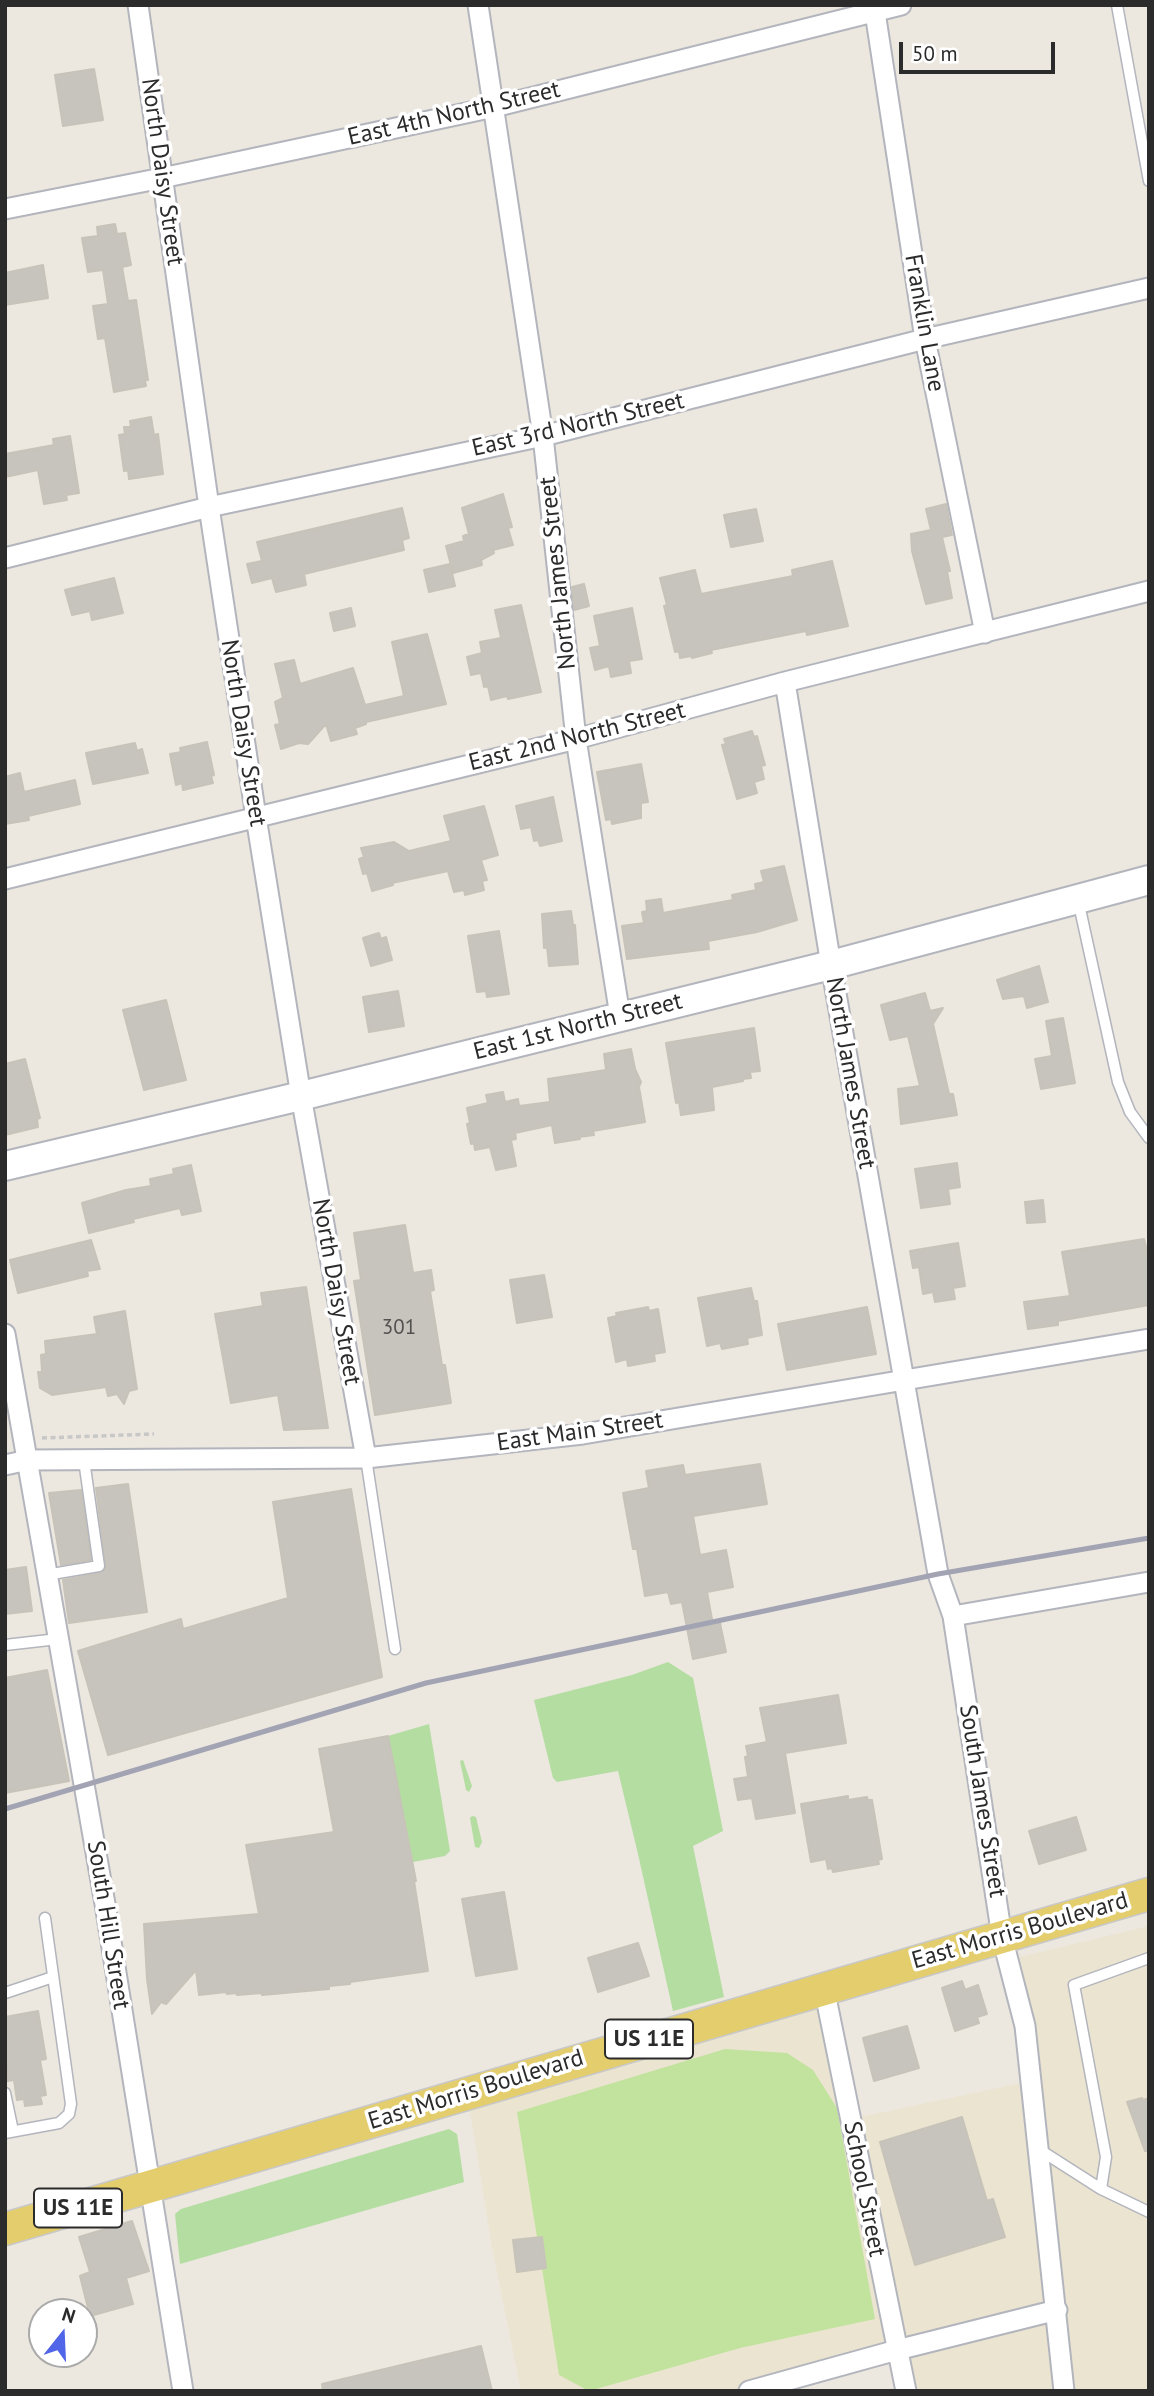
<!DOCTYPE html>
<style>
body{margin:0}
#map{position:relative;width:1154px;height:2396px;overflow:hidden;background:#ece7df;font-family:"PT Sans",sans-serif}
canvas{display:block}
.frame{position:absolute;inset:0;border:7px solid #2b2b2b;pointer-events:none}
.north{position:absolute;left:28px;top:2298px;width:70px;height:70px;box-sizing:border-box;background:#fff;border:2px solid #aaa;border-radius:50%;rotate:18deg;font-size:19px;font-weight:700;line-height:28px;text-align:center;color:#2b2b2b}
.north::after{content:'';display:block;margin:auto;width:24px;height:32px;background:#5065e8;clip-path:polygon(50% 0,100% 100%,50% 72%,0 100%)}
.scale{position:absolute;left:899px;top:42px;width:156px;height:32px;box-sizing:border-box;border:4px solid #2b2b2b;border-top:0;padding-left:9px;font-size:21px;line-height:24px;white-space:nowrap;color:#2b2b2b;-webkit-text-stroke:5px #fff;paint-order:stroke}
</style>
<div id="map">
<canvas width="1154" height="2396"></canvas>
<div class="frame"></div>
<div class="north">N</div>
<div class="scale">50 m</div>
</div>
<script>
const c = document.querySelector('canvas').getContext('2d');
c.lineJoin = 'round';
function paint(path, color) { c.fillStyle = color; c.fill(path, 'evenodd'); }
const shape = rows => new Path2D(rows.map(r => 'M' + r).join(''));
function stroke(path, color, width, dash) { c.strokeStyle = color; c.lineWidth = width; c.lineCap = dash ? 'butt' : 'round'; c.setLineDash(dash || []); c.stroke(path); }
function write(font, color, halo, rows, align = 'center') {
  c.font = font + ' "PT Sans",sans-serif'; c.lineWidth = 7; c.setLineDash([]); c.textBaseline = 'middle'; c.strokeStyle = halo; c.fillStyle = color; for (const [text, x, y, turn = 0] of rows) {
    c.save(); c.translate(x, y); c.rotate((+turn || 0) * Math.PI / 180); c.textAlign = isNaN(turn) ? turn : align; if (halo) c.strokeText(text, 0, 0); c.fillText(text, 0, 0); c.restore();
  }
}
paint(shape([
 [1149,1926,1149,2391,906,2391,897,2350,749,2391,521,2391,492,2247,467,2093,824,1988,851,2119,1031,2081,1008,1960]
]), '#ebe4d1');
paint(shape([
 [668,1662,693,1678,723,1831,693,1846,724,1997,673,2011,638,1854,618,1771,557,1782,553,1778,534,1700,632,1675],
 [429,1724,450,1851,445,1856,413,1862,388,1736],
 [463,1760,472,1786,469,1792,466,1790,460,1761],
 [472,1816,476,1817,482,1842,479,1848,475,1847,470,1818],
 [449,2129,457,2134,464,2182,180,2264,175,2214,181,2209]
]), '#b3dda1');
paint(shape([
 [725,2049,787,2053,813,2070,837,2108,875,2319,740,2348,589,2391,559,2375,517,2112]
]), '#c2e39e');
const building = shape([
 [94,69,103,120,63,126,55,75,94,69],
 [115,224,117,234,125,233,131,265,122,267,128,301,136,300,148,380,145,380,146,386,114,392,105,338,98,339,93,306,108,304,103,270,88,272,82,238,98,236,97,227,115,224],
 [43,265,48,298,5,305,5,273,43,265],
 [151,417,154,435,158,434,163,474,129,479,128,470,124,471,119,435,125,434,124,427,131,427,130,421,151,417],
 [70,436,79,493,66,495,67,500,44,504,38,470,5,477,5,454,54,445,53,439,70,436],
 [503,494,512,527,508,528,513,545,493,550,494,553,481,560,482,565,453,573,446,546,464,541,463,536,469,534,462,508,503,494],
 [946,504,952,535,942,537,950,571,947,571,952,598,926,604,912,551,911,534,931,530,926,509,946,504],
 [402,508,409,538,402,540,404,550,304,574,306,585,276,592,272,578,252,583,247,564,262,561,257,542,402,508],
 [756,509,763,541,731,547,724,515,756,509],
 [832,561,848,626,807,635,806,631,711,650,712,653,692,658,691,656,680,658,679,651,675,652,664,606,667,605,660,578,695,570,701,594,793,576,792,570,832,561],
 [450,564,455,586,429,592,424,570,450,564],
 [114,578,123,613,92,620,90,611,72,615,65,590,114,578],
 [584,584,589,606,574,610,572,587,584,584],
 [521,605,541,692,508,699,507,696,491,700,488,686,484,687,481,673,471,675,467,657,482,653,480,642,501,638,495,610,521,605],
 [351,608,355,626,334,631,330,613,351,608],
 [632,608,642,659,629,661,631,673,611,677,609,666,595,670,590,648,600,646,594,616,632,608],
 [427,634,446,704,366,722,366,724,355,728,357,734,331,741,326,724,308,744,299,743,281,749,275,725,280,724,275,702,283,698,275,664,294,660,300,684,353,668,365,705,404,696,392,642,427,634],
 [752,731,754,737,757,736,765,765,761,766,764,779,754,782,757,793,737,799,722,745,726,744,724,739,752,731],
 [207,742,214,775,211,776,213,783,183,790,182,783,176,785,170,754,181,752,180,748,207,742],
 [135,743,137,751,142,749,148,773,93,784,86,753,135,743],
 [641,764,648,802,641,803,641,818,612,824,611,819,606,820,597,772,641,764],
 [20,773,24,792,75,780,80,804,28,816,29,820,5,824,5,777,20,773],
 [553,797,562,841,540,846,538,840,534,841,531,827,521,829,516,806,553,797],
 [484,806,498,855,481,860,487,880,482,881,484,890,465,895,464,890,454,892,448,871,392,883,393,885,372,891,367,873,363,874,359,859,364,857,361,848,394,842,409,851,451,841,444,816,484,806],
 [784,866,797,920,757,932,708,941,709,949,627,959,622,926,644,923,642,912,647,911,646,901,661,899,663,913,733,900,732,895,756,890,755,884,764,882,761,871,784,866],
 [571,911,573,925,575,925,578,964,549,966,547,947,544,948,542,914,571,911],
 [499,931,509,994,487,997,486,991,477,992,468,936,499,931],
 [379,933,381,939,386,937,392,960,371,966,363,938,379,933],
 [1039,966,1048,1002,1027,1008,1024,996,1003,999,997,980,1039,966],
 [398,991,404,1026,369,1032,363,997,398,991],
 [925,993,930,1011,943,1008,933,1024,949,1094,953,1094,957,1115,901,1124,898,1089,920,1086,908,1036,890,1040,881,1005,925,993],
 [166,1000,186,1080,144,1090,123,1010,166,1000],
 [1063,1018,1075,1083,1041,1089,1035,1059,1052,1056,1046,1021,1063,1018],
 [754,1028,760,1071,750,1072,751,1078,743,1079,743,1081,712,1087,714,1110,681,1115,679,1102,676,1103,666,1043,754,1028],
 [631,1049,635,1069,641,1082,639,1087,645,1122,593,1131,594,1135,579,1137,580,1139,555,1143,552,1125,515,1133,516,1139,511,1140,516,1166,496,1170,490,1147,475,1150,474,1143,471,1144,467,1124,470,1123,467,1108,488,1103,486,1095,503,1092,505,1102,518,1099,519,1106,550,1102,548,1079,606,1070,604,1054,631,1049],
 [25,1059,40,1118,37,1119,38,1127,5,1135,5,1064,25,1059],
 [957,1163,960,1187,948,1189,950,1204,921,1208,915,1169,957,1163],
 [191,1165,201,1211,182,1215,180,1208,133,1219,134,1222,89,1233,82,1203,126,1190,151,1186,150,1179,174,1174,173,1169,191,1165],
 [1043,1200,1045,1222,1027,1223,1025,1202,1043,1200],
 [405,1225,413,1273,431,1270,434,1290,430,1291,442,1365,445,1365,451,1403,375,1415,354,1281,361,1280,354,1233,405,1225],
 [1144,1239,1149,1259,1149,1305,1058,1321,1058,1325,1028,1329,1024,1302,1070,1296,1062,1252,1144,1239],
 [91,1240,100,1269,87,1271,88,1276,18,1293,10,1260,91,1240],
 [958,1243,965,1286,953,1288,955,1299,935,1302,933,1292,923,1294,919,1267,913,1268,910,1251,958,1243],
 [544,1275,552,1317,517,1323,510,1280,544,1275],
 [306,1287,328,1428,284,1430,278,1395,231,1403,215,1314,263,1306,261,1293,306,1287],
 [751,1288,754,1301,757,1301,762,1335,747,1338,748,1344,722,1349,720,1343,707,1346,698,1298,751,1288],
 [648,1307,649,1311,658,1309,665,1352,654,1354,655,1361,628,1366,627,1359,616,1362,608,1318,617,1316,616,1313,648,1307],
 [867,1307,876,1354,787,1370,778,1324,867,1307],
 [125,1311,137,1389,129,1391,124,1404,117,1394,108,1396,106,1387,52,1395,40,1388,38,1372,42,1372,41,1355,46,1354,45,1341,97,1334,94,1317,125,1311],
 [760,1464,767,1504,693,1516,700,1555,726,1550,733,1587,707,1592,713,1625,720,1623,726,1652,693,1659,682,1602,671,1604,668,1592,645,1596,637,1549,633,1549,623,1493,649,1488,646,1471,683,1465,685,1475,760,1464],
 [128,1484,147,1612,69,1623,63,1580,100,1573,106,1568,96,1488,128,1484],
 [351,1489,382,1677,108,1755,78,1651,181,1619,183,1629,288,1598,273,1502,351,1489],
 [81,1490,91,1560,61,1565,49,1493,81,1490],
 [26,1567,32,1611,5,1614,5,1570,26,1567],
 [47,1670,69,1781,5,1793,5,1678,47,1670],
 [838,1695,846,1743,785,1753,795,1813,756,1819,752,1798,738,1800,734,1779,748,1777,745,1757,748,1756,746,1746,767,1742,760,1708,838,1695],
 [388,1736,416,1881,414,1881,428,1971,350,1982,350,1984,329,1986,329,1989,262,1995,262,1993,237,1995,236,1993,227,1994,226,1992,199,1995,196,1970,166,2004,161,2002,152,2014,147,1979,144,1924,259,1914,246,1845,334,1832,319,1749,388,1736],
 [848,1796,848,1800,867,1797,868,1800,872,1800,882,1859,878,1860,879,1864,833,1872,832,1868,828,1869,826,1859,811,1862,801,1804,848,1796],
 [1076,1817,1086,1850,1039,1864,1029,1831,1076,1817],
 [504,1892,517,1969,476,1976,462,1899,504,1892],
 [638,1943,649,1976,598,1992,588,1958,638,1943],
 [962,1981,965,1990,978,1985,987,2014,977,2017,979,2023,955,2031,942,1988,962,1981],
 [38,2011,46,2059,40,2060,46,2095,40,2096,42,2104,25,2106,24,2099,17,2100,14,2080,7,2081,5,2017,38,2011],
 [907,2026,919,2068,874,2081,863,2038,907,2026],
 [1142,2098,1143,2100,1149,2098,1149,2151,1145,2151,1127,2102,1142,2098],
 [962,2117,987,2201,993,2199,1005,2237,915,2265,880,2142,962,2117],
 [132,2221,149,2271,126,2278,133,2304,90,2316,80,2276,90,2272,79,2237,132,2221],
 [542,2237,546,2268,517,2272,513,2240,542,2237],
 [481,2346,492,2391,323,2391,322,2384,481,2346]
]);
paint(building, '#c7c4be');
stroke(building, '#c7c3b9', 2);
const lane = shape([
 [1117,5,1149,181],
 [1078,900,1118,1082,1130,1112,1149,1138],
 [366,1458,395,1649],
 [46,1575,99,1566,84,1460],
 [5,1645,58,1639],
 [5,1993,53,1977],
 [5,2093,13,2131],
 [5,2133,59,2123,69,2114,71,2104,45,1918],
 [1040,2150,1101,2189,1149,2212],
 [1101,2189,1106,2157,1074,1985,1149,1958]
]);
const street = shape([
 [138,5,209,507,256,817,301,1096,366,1458],
 [478,5,543,436,576,739,620,1016],
 [875,12,925,339,985,633],
 [5,209,162,178,494,107,901,5],
 [5,558,209,507,543,436,925,339,1149,288],
 [785,682,831,965,938,1574,953,1616,1002,1937,1025,2026,1064,2391],
 [5,879,576,739,785,682,1149,591],
 [5,1334,105,1904,183,2391],
 [5,1465,28,1460,366,1458,583,1434,1149,1339],
 [953,1616,1149,1582],
 [824,1988,906,2391],
 [749,2391,897,2350,1057,2310]
]);
const secondary = shape([
 [5,1166,301,1096,831,965,1149,880]
]);
const primary = shape([
 [5,2229,1149,1894]
]);
stroke(lane, '#b3b5bd', 13);
stroke(street, '#b3b5bd', 23);
stroke(secondary, '#b3b5bd', 32);
stroke(primary, '#c8c8c8', 35);
stroke(shape([
 [42,1438,154,1434]
]), '#c8c8c8', 3.5, [5, 3.5]);
stroke(lane, '#fff', 10);
stroke(street, '#fff', 19);
stroke(secondary, '#fff', 28);
stroke(primary, '#e3cd6d', 32);
stroke(shape([
 [5,1809,426,1683,938,1574,1149,1538]
]), '#a2a4b4', 5);
write('21px', '#525150', null, [
 ["301",399,1328]
]);
for (const [x, y, w] of [
 [649,2039,88],
 [78,2208,88]
]) { const box = new Path2D(); box.roundRect(x - w / 2, y - 19.5, w, 39, 5); c.fillStyle = '#fff'; c.fill(box); stroke(box, '#2b2b2b', 2); }
write('bold 23px', '#2b2b2b', null, [
 ["US 11E",649,2039],
 ["US 11E",78,2208]
]);
write('24px', '#2b2b2b', '#fff', [
 ["East 4th North Street",454,114,-13],
 ["North Daisy Street",162,172,82],
 ["Franklin Lane",924,323,80],
 ["East 3rd North Street",578,425,-13],
 ["North James Street",558,573,-96],
 ["North Daisy Street",243,733,81],
 ["East 2nd North Street",577,737,-14],
 ["East 1st North Street",578,1027,-14],
 ["North James Street",850,1073,80],
 ["North Daisy Street",336,1292,80],
 ["East Main Street",580,1432,-8],
 ["South James Street",982,1801,81],
 ["South Hill Street",108,1925,81],
 ["East Morris Boulevard",1020,1931,-16],
 ["East Morris Boulevard",476,2090,-17],
 ["School Street",864,2189,79]
]);
</script>
